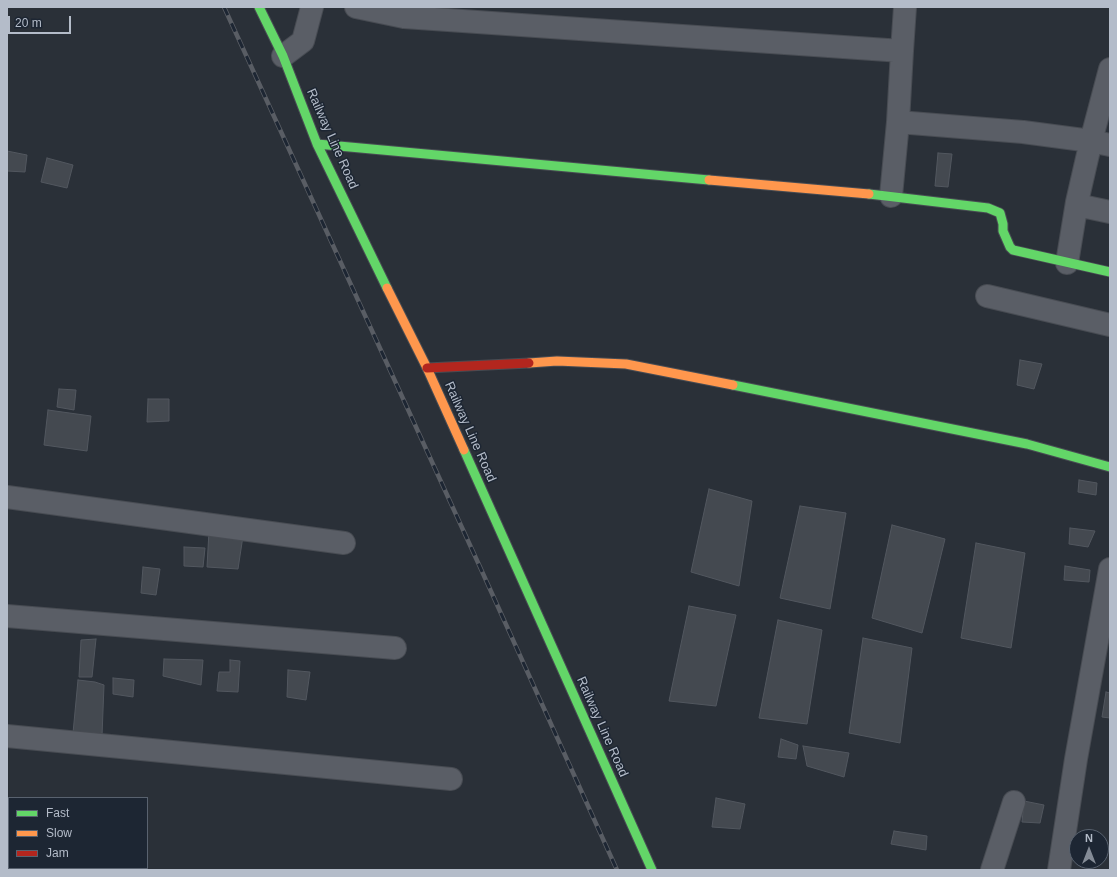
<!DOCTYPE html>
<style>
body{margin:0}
#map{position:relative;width:1117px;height:877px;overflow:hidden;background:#2a3038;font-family:Helvetica,sans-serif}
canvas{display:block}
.frame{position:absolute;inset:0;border:8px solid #b4bcc9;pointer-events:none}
.legend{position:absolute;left:8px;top:797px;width:140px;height:72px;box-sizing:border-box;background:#1d2633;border:1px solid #59626f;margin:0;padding:5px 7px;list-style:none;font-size:12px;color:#b4bcc9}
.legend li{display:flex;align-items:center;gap:8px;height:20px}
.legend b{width:20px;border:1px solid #59626f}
.north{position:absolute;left:1069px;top:829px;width:40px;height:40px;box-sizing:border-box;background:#1d2633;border:1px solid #59626f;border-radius:50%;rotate:0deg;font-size:11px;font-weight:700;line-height:16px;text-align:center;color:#b4bcc9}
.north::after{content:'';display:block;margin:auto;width:14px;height:18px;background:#848b96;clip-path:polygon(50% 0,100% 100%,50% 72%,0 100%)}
.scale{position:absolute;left:8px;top:16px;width:63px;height:18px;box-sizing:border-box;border:2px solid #b4bcc9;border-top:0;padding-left:5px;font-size:12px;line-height:14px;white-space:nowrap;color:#b4bcc9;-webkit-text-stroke:3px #1d2633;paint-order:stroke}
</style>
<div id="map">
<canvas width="1117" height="877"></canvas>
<div class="frame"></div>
<ul class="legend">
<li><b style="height:5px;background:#63d668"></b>Fast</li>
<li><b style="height:5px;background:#ff974d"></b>Slow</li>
<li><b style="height:5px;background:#b3261e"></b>Jam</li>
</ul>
<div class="north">N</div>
<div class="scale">20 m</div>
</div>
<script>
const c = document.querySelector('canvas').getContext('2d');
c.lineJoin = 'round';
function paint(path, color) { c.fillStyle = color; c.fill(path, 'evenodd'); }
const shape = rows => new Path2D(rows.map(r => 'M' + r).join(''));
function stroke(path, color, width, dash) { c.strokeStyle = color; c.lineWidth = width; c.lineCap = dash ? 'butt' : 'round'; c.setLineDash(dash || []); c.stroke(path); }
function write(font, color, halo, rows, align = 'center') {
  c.font = font + ' Helvetica,sans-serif'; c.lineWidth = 3; c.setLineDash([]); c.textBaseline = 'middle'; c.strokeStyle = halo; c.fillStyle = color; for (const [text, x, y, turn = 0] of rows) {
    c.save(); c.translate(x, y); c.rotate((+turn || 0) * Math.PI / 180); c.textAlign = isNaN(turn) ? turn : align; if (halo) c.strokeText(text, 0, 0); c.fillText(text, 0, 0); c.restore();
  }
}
const building = shape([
 [7,151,27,155,25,172,7,171,7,151],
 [938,153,952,154,948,187,935,186,938,153],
 [47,158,73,165,67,188,41,182,47,158],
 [1020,360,1042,364,1034,389,1017,385,1020,360],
 [59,389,76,390,74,410,57,407,59,389],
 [148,399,169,399,169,421,147,422,148,399],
 [48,410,91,416,87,451,44,445,48,410],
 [1079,480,1097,483,1096,495,1078,492,1079,480],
 [709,489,752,501,739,586,691,572,709,489],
 [800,506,846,513,830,609,780,598,800,506],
 [892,525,945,539,922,633,872,618,892,525],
 [1070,528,1095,531,1088,547,1069,544,1070,528],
 [209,531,243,536,238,569,207,567,209,531],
 [976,543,1025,553,1011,648,961,638,976,543],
 [184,547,205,548,203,567,184,566,184,547],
 [1065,566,1090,570,1089,582,1064,580,1065,566],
 [143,567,160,569,156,595,141,593,143,567],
 [689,606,736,615,716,706,669,701,689,606],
 [778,620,822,630,807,724,759,718,778,620],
 [863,638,912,648,900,743,849,733,863,638],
 [96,639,92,677,79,677,81,640,96,639],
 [164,659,203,660,201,685,163,676,164,659],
 [230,660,240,661,238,692,217,691,219,672,230,672,230,660],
 [288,670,310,672,306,700,287,697,288,670],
 [113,678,134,680,133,697,113,694,113,678],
 [78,680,95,682,104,685,102,736,73,733,78,680],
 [1106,692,1110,693,1110,718,1102,717,1106,692],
 [781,739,798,745,796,759,778,757,781,739],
 [803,746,849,753,844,777,807,766,803,746],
 [716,798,745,804,740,829,712,827,716,798],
 [1024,801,1044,805,1040,823,1022,822,1024,801],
 [894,831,927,836,926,850,891,844,894,831]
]);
paint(building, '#444950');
stroke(building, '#52575f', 1);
const street = shape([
 [356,7,404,17,902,51,898,122,891,196],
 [902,51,905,7],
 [283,56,303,41,312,7],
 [898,122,1023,132,1091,141,1110,145],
 [1077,205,1110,212],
 [1067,263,1077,202,1091,141,1110,69],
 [987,296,1110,325],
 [7,497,344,543],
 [7,616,395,648],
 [7,736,451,779],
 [992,870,1014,802],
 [1059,870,1076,759,1110,569]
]);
const fast = shape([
 [259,7,283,56,317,144,387,288],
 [317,144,709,180],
 [869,194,988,208,1000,213,1003,224,1003,231,1010,247,1013,250,1110,272],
 [733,385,1027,444,1110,467],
 [464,450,652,870]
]);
const slow = shape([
 [709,180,869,194],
 [387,288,427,368,464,450],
 [529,363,557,361,626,364,733,385]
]);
const jam = shape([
 [427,368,529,363]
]);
stroke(street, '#484c53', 24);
stroke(fast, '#484c53', 11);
stroke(slow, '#484c53', 11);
stroke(jam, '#484c53', 11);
stroke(street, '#5a5e66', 22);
stroke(fast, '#63d668', 9);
stroke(slow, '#ff974d', 9);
stroke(jam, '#b3261e', 9);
const rail = shape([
 [224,7,480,567,617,870]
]);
stroke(rail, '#595d64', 4.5);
stroke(rail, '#1d2633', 3, [9]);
write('13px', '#b4bcc9', '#1d2633', [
 ["Railway Line Road",332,139,66],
 ["Railway Line Road",470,432,66],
 ["Railway Line Road",602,727,66]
]);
</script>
